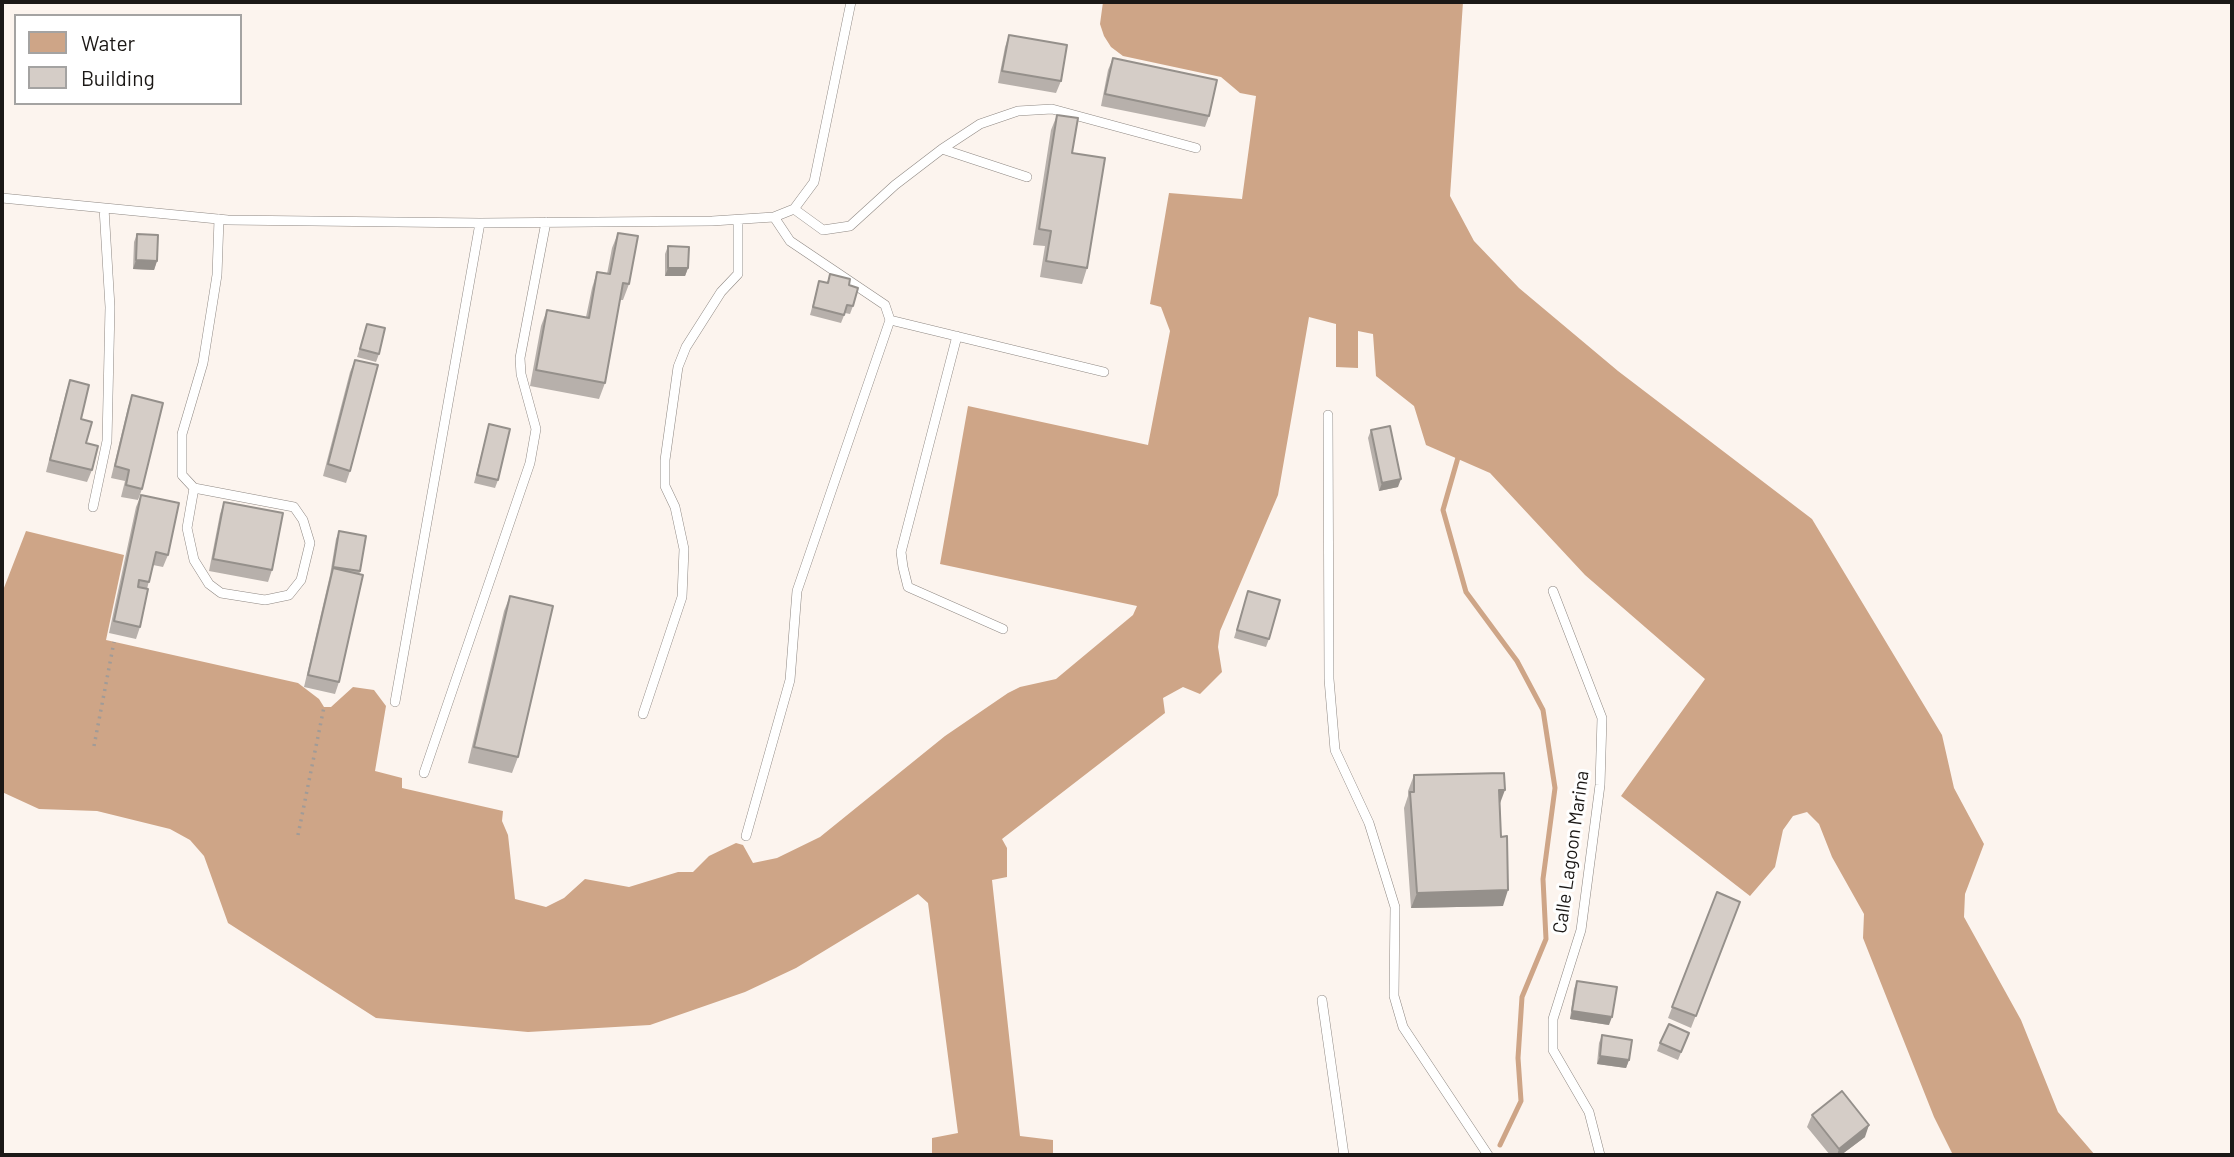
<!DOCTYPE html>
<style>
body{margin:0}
#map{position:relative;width:2234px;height:1157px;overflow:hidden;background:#fcf4ee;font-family:Barlow,sans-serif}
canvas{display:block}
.frame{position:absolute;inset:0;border:4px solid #1b1816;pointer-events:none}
.legend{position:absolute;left:14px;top:14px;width:228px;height:91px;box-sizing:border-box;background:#fff;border:2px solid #a4a3a2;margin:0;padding:9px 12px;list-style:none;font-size:21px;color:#1b1816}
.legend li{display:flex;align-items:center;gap:14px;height:35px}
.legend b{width:35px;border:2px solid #a4a3a2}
</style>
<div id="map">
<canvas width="2234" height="1157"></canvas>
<div class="frame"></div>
<ul class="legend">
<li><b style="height:19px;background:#cea587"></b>Water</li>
<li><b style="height:19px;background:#d5cdc7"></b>Building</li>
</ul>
</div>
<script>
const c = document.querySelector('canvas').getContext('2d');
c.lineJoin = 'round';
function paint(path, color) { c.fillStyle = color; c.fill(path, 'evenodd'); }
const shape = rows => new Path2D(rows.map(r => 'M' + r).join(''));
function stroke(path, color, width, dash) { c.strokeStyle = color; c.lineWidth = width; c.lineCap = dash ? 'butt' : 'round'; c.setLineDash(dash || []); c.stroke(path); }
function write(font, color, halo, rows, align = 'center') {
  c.font = font + ' Barlow,sans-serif'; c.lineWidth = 6; c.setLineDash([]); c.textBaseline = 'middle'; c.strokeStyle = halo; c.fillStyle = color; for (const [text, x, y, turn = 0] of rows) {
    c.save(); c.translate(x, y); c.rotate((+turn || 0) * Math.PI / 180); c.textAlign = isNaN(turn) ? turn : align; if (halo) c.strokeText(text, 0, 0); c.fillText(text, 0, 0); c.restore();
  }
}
paint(shape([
 [1103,2,1463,2,1450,196,1474,241,1519,288,1618,371,1812,519,1942,735,1954,788,1984,844,1965,894,1964,917,2021,1020,2058,1112,2095,1155,1953,1155,1934,1117,1863,938,1864,914,1832,857,1819,824,1807,812,1793,816,1783,830,1775,867,1750,896,1621,796,1705,679,1585,575,1490,473,1426,445,1414,406,1376,376,1373,334,1358,331,1358,368,1336,367,1336,324,1309,317,1278,495,1220,631,1218,647,1222,672,1200,694,1183,687,1163,698,1165,713,1002,839,1007,848,1007,877,992,880,1020,1136,1053,1140,1053,1155,932,1155,932,1138,958,1133,928,903,918,894,796,968,745,992,650,1025,528,1032,376,1018,228,923,204,856,190,840,170,829,97,811,39,809,2,792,2,593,26,531,124,555,106,640,298,683,319,699,324,707,331,707,353,687,374,690,386,706,375,771,402,778,402,788,503,811,502,821,508,835,515,899,546,907,564,898,585,879,629,887,678,872,693,872,709,856,736,843,743,845,753,863,777,858,820,837,945,736,1008,693,1020,687,1056,679,1133,615,1137,606,940,564,968,406,1148,445,1170,331,1161,307,1150,304,1169,193,1242,199,1256,96,1240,93,1221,77,1123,56,1111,47,1104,36,1100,24]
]), '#cea587');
stroke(shape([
 [1459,454,1443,510,1466,592,1517,661,1543,710,1555,788,1543,879,1546,939,1522,997,1518,1058,1521,1101,1500,1145]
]), '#cea587', 5);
const service = shape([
 [942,149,1027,177],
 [2,198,228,220,480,223,712,221,774,217,794,209,814,182,851,2],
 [794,209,823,230,850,226,895,185,942,149,980,124,1018,111,1052,109,1196,148],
 [890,320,1104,372],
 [957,336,901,552,903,567,908,587,1003,629],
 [1328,415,1329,679,1335,750,1369,823,1395,907,1394,996,1403,1027,1488,1155],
 [194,488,187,528,194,560,209,584,221,593,265,600,289,595,301,580,310,543,303,520,294,507,194,488,182,475,182,434,203,363,217,275,219,219],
 [93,507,107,441,110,307,104,208],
 [1553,591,1602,718,1600,785,1581,930,1553,1019,1553,1050,1589,1112,1600,1155],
 [395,702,480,223],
 [643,714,682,597,684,549,675,507,665,486,665,460,678,367,686,347,721,292,738,274,738,220],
 [424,773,530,463,536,429,521,374,520,358,546,222],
 [746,836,790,680,797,591,890,320,885,305,790,241,774,217],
 [1322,1000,1344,1155]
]);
stroke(service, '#8f8883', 10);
stroke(shape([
 [94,746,114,642],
 [298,835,324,707]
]), '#a19b97', 3.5, [2, 5]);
stroke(service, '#fff', 9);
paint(shape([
 [1009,35,1061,81,1056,93,998,83,1005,47],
 [1113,58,1209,116,1205,127,1101,106,1108,70],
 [1057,115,1072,153,1087,268,1082,284,1040,277,1045,246,1033,245,1051,130],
 [618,233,629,284,623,300,620,300,605,383,599,399,530,386,541,326,547,310,586,317,592,288,597,272,607,274,612,248],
 [137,234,157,261,154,270,133,269,134,242],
 [668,246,688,268,685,276,665,276,665,254],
 [830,274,849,285,853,306,850,314,845,313,841,323,810,315,819,281,827,283],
 [367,324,379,354,376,362,357,357],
 [355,360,350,471,346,483,323,476,350,372],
 [70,380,86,443,92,470,87,482,46,472,66,392],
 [132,395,142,489,138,500,121,497,125,481,111,478,128,407],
 [489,424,498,480,495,488,474,483],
 [1371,430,1398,487,1379,491,1368,438],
 [141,495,168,555,163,567,153,565,147,589,140,627,136,639,109,633,136,507],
 [224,502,272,570,268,582,209,571,220,514],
 [339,531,360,571,339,682,335,694,304,687,330,575,336,539],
 [1248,591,1269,639,1266,647,1234,638],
 [510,596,518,757,512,773,468,763,504,611],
 [1414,775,1500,804,1503,906,1411,908,1404,808,1408,796,1408,791],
 [1717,892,1740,902,1691,1028,1668,1018],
 [1577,981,1609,1025,1570,1019,1574,989],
 [1689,1033,1678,1060,1657,1051,1660,1043],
 [1602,1035,1629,1060,1626,1068,1597,1064,1599,1043],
 [1812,1115,1865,1137,1841,1155,1830,1155,1807,1127]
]), '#b7b0ab');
paint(shape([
 [136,260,157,261,154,270,133,269],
 [668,268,688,268,685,276,665,276],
 [1401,479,1398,487,1379,491,1382,483],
 [1499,790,1505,790,1499,806],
 [1508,890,1503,906,1411,908,1417,893],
 [1572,1011,1612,1017,1609,1025,1570,1019],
 [1600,1056,1629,1060,1626,1068,1597,1064],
 [1869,1125,1865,1137,1841,1155,1837,1155,1839,1149]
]), '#95908b');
const building = shape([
 [1009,35,1067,45,1061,81,1002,71,1009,35],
 [1113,58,1217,80,1209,116,1105,94,1113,58],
 [1057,115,1078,118,1072,153,1105,158,1087,268,1046,261,1051,231,1039,229,1057,115],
 [618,233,638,236,629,284,623,283,605,383,536,370,547,310,589,318,597,272,610,274,618,233],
 [137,234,158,235,157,261,136,260,137,234],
 [668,246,689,247,688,268,668,268,668,246],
 [830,274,850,279,849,285,858,288,853,306,847,305,844,315,813,307,819,281,828,283,830,274],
 [367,324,385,328,379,354,360,349,367,324],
 [355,360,378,365,350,471,328,464,355,360],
 [70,380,89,385,81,419,92,422,86,443,98,446,92,470,50,460,70,380],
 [132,395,163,403,142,489,126,485,129,470,115,466,132,395],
 [489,424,510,429,498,480,477,475,489,424],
 [1390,426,1401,479,1382,483,1371,430,1390,426],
 [141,495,179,503,168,555,156,552,149,582,139,580,138,587,148,589,140,627,114,621,141,495],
 [224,502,283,513,272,570,213,559,224,502],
 [339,531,366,536,360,571,333,567,339,531],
 [333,568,363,575,339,682,308,675,333,568],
 [1248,591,1280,600,1269,639,1237,630,1248,591],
 [510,596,553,606,518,757,474,747,510,596],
 [1504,773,1505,790,1499,790,1501,837,1507,836,1508,890,1417,893,1410,792,1414,792,1414,775,1504,773],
 [1717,892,1740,902,1696,1016,1672,1007,1717,892],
 [1577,981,1617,987,1612,1017,1572,1011,1577,981],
 [1669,1024,1689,1033,1681,1052,1660,1043,1669,1024],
 [1602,1035,1632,1040,1629,1060,1600,1056,1602,1035],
 [1842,1091,1869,1125,1839,1149,1812,1115,1842,1091]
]);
paint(building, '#d5cdc7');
stroke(building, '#95908b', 2);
write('19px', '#1b1816', '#fff', [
 ["Calle Lagoon Marina",1571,852,-82]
]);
</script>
